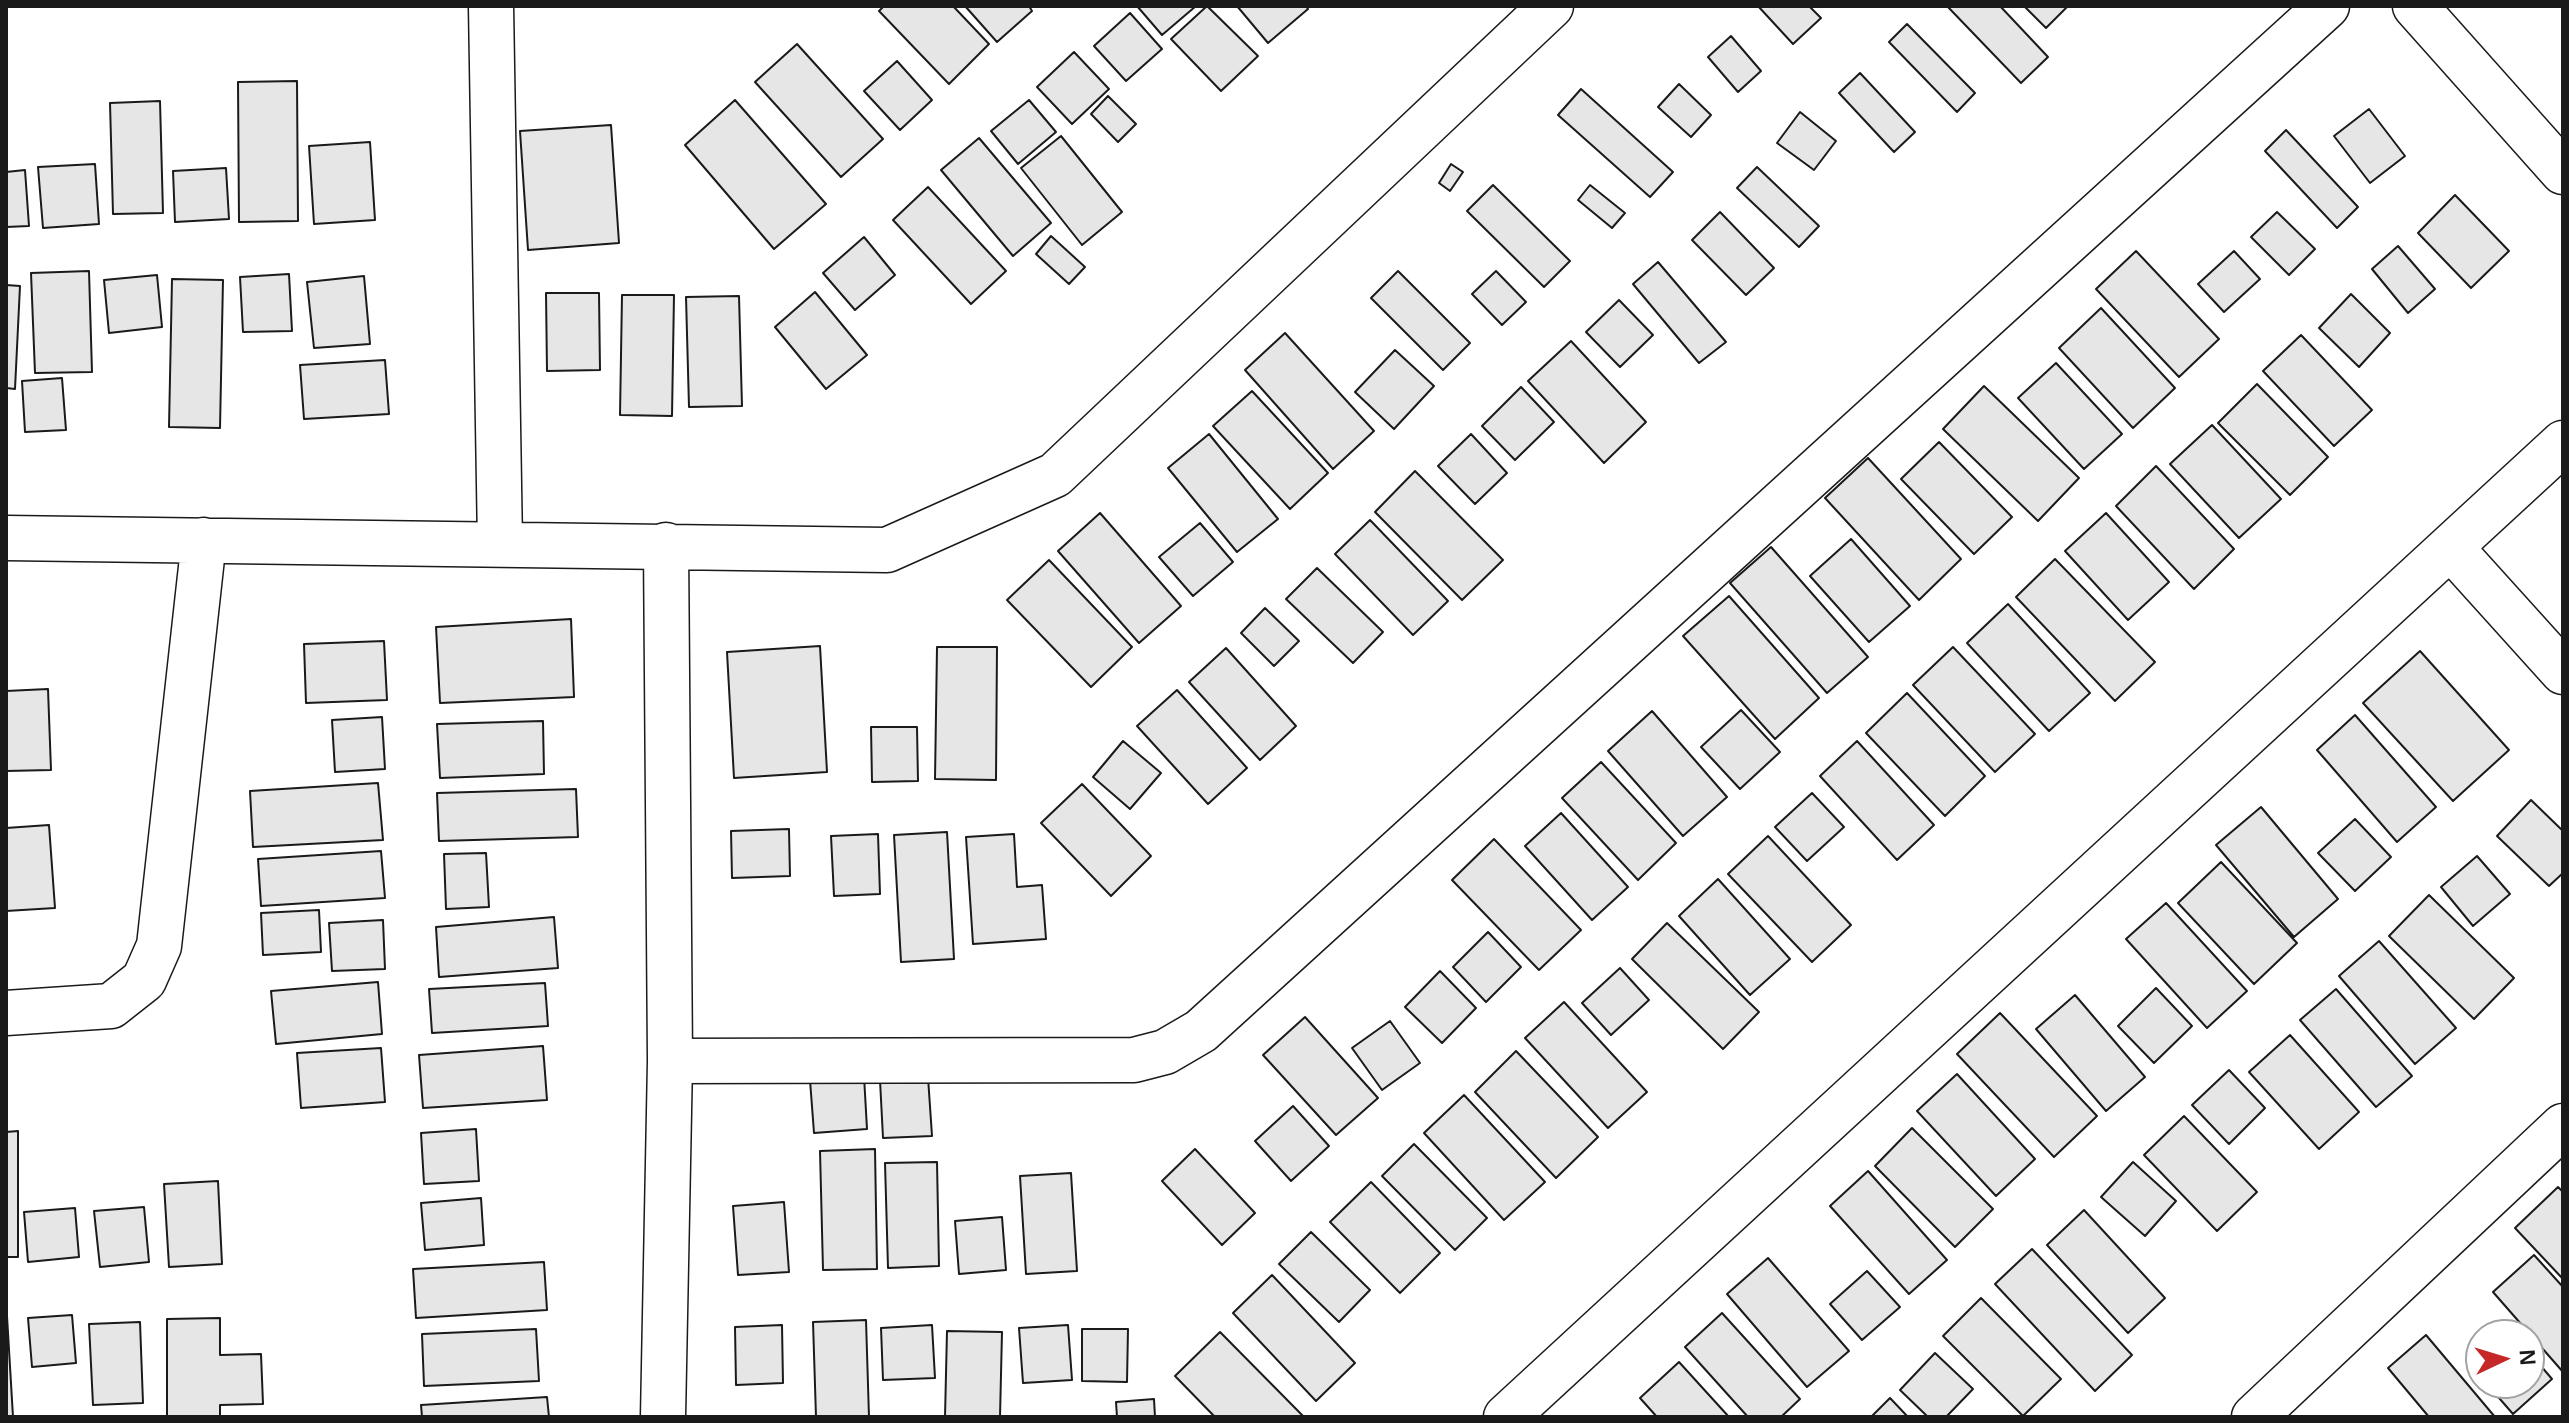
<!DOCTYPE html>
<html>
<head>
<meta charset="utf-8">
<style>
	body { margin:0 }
	#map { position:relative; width:2569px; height:1423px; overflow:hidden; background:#fff; font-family:Arial,sans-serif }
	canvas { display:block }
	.frame { position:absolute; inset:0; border:8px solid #1a1a1a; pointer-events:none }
	.north { position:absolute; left:2465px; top:1319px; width:80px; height:80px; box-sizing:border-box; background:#fff; border:2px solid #a3a3a3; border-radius:50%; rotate:86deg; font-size:22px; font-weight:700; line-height:32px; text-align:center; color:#1a1a1a }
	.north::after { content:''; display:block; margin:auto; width:28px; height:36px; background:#c62828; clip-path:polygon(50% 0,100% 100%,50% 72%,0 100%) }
</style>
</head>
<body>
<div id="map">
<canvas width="2569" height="1423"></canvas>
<div class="frame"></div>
<div class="north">N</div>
</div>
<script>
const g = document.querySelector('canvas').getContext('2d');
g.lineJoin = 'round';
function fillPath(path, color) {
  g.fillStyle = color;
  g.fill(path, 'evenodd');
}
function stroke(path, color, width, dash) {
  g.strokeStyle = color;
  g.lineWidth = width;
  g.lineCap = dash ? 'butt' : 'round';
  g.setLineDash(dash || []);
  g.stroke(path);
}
const building = new Path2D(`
	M884 6H953L989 44 949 84 879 11Z
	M965 6H1029L1032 11 997 42Z
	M1137 6H1196L1162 35Z
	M1207 6 1258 56 1221 91 1171 39Z
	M1237 6H1306L1308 9 1268 43Z
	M1758 6H1809L1821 18 1793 44Z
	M1947 6H2000L2048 57 2021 83Z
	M2024 6H2068L2046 28Z
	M1130 13 1162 49 1126 81 1094 46Z
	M1907 24 1975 93 1957 112 1889 42Z
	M1731 36 1761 71 1738 92 1708 57Z
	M797 44 883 139 841 177 755 82Z
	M1074 52 1109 89 1072 124 1037 87Z
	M897 61 932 100 900 130 864 91Z
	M1860 73 1915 132 1894 152 1839 93Z
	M297 81 298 221 239 222 238 82Z
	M1679 84 1711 115 1691 137 1658 107Z
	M1581 89 1673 172 1650 197 1558 115Z
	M1108 96 1136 124 1118 142 1091 114Z
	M735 100 826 204 774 249 685 145Z
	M1029 100 1056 132 1018 164 991 131Z
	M160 101 163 213 113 214 110 103Z
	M2369 109 2405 156 2370 183 2334 136Z
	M1800 112 1836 141 1814 170 1777 143Z
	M611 125 619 243 528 250 520 131Z
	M2286 130 2358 207 2337 228 2265 151Z
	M1061 136 1122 212 1082 245 1021 168Z
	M979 138 1051 223 1013 256 941 170Z
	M370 142 375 220 314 224 309 146Z
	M95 164 99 224 43 228 38 167Z
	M1451 164 1463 172 1450 191 1439 183Z
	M1757 167 1819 226 1799 247 1737 188Z
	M226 168 229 219 175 222 173 171Z
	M25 170 29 226 6 227V172Z
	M1493 185 1570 261 1544 287 1467 211Z
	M1590 185 1625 213 1612 228 1578 200Z
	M928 187 1006 271 971 304 893 220Z
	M2455 195 2509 251 2471 288 2418 233Z
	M1720 212 1774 268 1746 295 1692 240Z
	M2277 212 2315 249 2289 275 2251 237Z
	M1051 236 1085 267 1069 284 1036 254Z
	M864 237 895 275 855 310 823 273Z
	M2398 246 2435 289 2408 313 2372 269Z
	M2136 251 2219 339 2179 377 2096 289Z
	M2234 251 2260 279 2224 312 2198 284Z
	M1658 262 1726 342 1699 363 1633 284Z
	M89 271 92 372 35 373 31 273Z
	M1398 271 1470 343 1443 370 1371 298Z
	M1496 271 1526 302 1502 325 1472 294Z
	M289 274 292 331 243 332 240 277Z
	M157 275 162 327 109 333 104 280Z
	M364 276 370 344 314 348 307 282Z
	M172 279 223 280 220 428 169 427Z
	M6 285 20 286 15 389 6 388Z
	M815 292 867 355 826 389 775 327Z
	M546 293H599L600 370 547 371Z
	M2351 294 2390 333 2359 367 2319 328Z
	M622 295H674L672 416 620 415Z
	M739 296 742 406 689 407 686 297Z
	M1619 300 1653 335 1620 367 1586 332Z
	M2101 308 2175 388 2133 428 2059 348Z
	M1285 333 1374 431 1333 469 1245 370Z
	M2301 335 2372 410 2334 446 2263 371Z
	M1571 341 1646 422 1604 463 1528 381Z
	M1395 350 1434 386 1394 429 1355 392Z
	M385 360 389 414 304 419 300 365Z
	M2056 363 2122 434 2084 469 2018 398Z
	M62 378 66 430 25 432 22 381Z
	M2257 384 2328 457 2290 495 2218 423Z
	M1984 386 2079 478 2038 521 1943 429Z
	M1521 387 1554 422 1515 460 1482 426Z
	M1252 391 1328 473 1290 509 1213 426Z
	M2212 425 2281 499 2239 538 2170 464Z
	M1209 434 1278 519 1237 552 1168 468Z
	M1471 434 1507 473 1475 504 1438 466Z
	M1939 442 2012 517 1974 554 1901 479Z
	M1868 458 1961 559 1919 600 1825 498Z
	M2156 466 2234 549 2194 589 2116 506Z
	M1415 471 1503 560 1462 600 1375 512Z
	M1100 513 1181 606 1139 643 1058 551Z
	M2106 513 2169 582 2128 620 2065 551Z
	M1370 520 1448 601 1413 635 1335 554Z
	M1200 523 1233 562 1193 596 1159 557Z
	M1851 539 1910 606 1869 642 1810 576Z
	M1771 547 1868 657 1827 693 1730 583Z
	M2055 559 2155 662 2115 701 2016 597Z
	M1049 560 1132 647 1091 687 1007 600Z
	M1317 568 1383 632 1353 663 1286 599Z
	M1729 596 1819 698 1775 739 1683 636Z
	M2008 604 2090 693 2049 731 1967 643Z
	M1265 608 1299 641 1274 666 1241 633Z
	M571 619 574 697 440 703 436 627Z
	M384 641 387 700 306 703 304 644Z
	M820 646 827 772 734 778 727 652Z
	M937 647H997L996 780 935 779Z
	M1953 647 2035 734 1995 772 1913 685Z
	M1226 648 1296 726 1260 760 1189 682Z
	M2420 651 2509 750 2453 801 2363 703Z
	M48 689 51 770 6 771V691Z
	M1177 690 1247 768 1208 804 1137 726Z
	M1907 693 1985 776 1945 816 1866 733Z
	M1741 710 1780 752 1740 789 1701 747Z
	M1652 711 1727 797 1683 836 1608 751Z
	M2355 715 2436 807 2397 842 2317 750Z
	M382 717 385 769 335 772 332 720Z
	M543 721 544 774 440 778 437 724Z
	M871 727H917L918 781 872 782Z
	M1123 741 1161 773 1130 809 1093 777Z
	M1857 741 1934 825 1897 860 1820 776Z
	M1601 762 1676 843 1638 880 1562 798Z
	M378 783 383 840 253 847 250 791Z
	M1082 784 1151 856 1111 896 1041 823Z
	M576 789 578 837 439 841 437 793Z
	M1812 793 1844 827 1807 861 1775 827Z
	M2531 800 2563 831V873L2549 886 2497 836Z
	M2261 807 2338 899 2294 937 2216 845Z
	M1561 813 1628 887 1592 920 1525 846Z
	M2355 819 2391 857 2355 891 2318 853Z
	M49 825 55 908 6 911V828Z
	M789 829 790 876 732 878 731 831Z
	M947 832 954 959 901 962 894 835Z
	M878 834 880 894 834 896 831 836Z
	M1014 834 1017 887 1042 885 1046 939 973 944 966 837Z
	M1768 836 1851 925 1812 962 1728 874Z
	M1494 839 1581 930 1539 970 1452 880Z
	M381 851 385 898 261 906 258 859Z
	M486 853 489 907 446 909 444 854Z
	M2477 856 2510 894 2473 926 2441 887Z
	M2221 862 2297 943 2254 984 2178 903Z
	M1718 879 1790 959 1750 995 1679 916Z
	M2429 895 2514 978 2474 1019 2389 936Z
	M2166 903 2247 991 2207 1028 2126 939Z
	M319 910 321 952 263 955 261 913Z
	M554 917 558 968 439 977 436 927Z
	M383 920 385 969 332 971 329 923Z
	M1667 923 1759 1012 1723 1049 1632 959Z
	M1488 932 1521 967 1486 1002 1453 967Z
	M2379 941 2456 1028 2415 1064 2339 976Z
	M1620 968 1649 1000 1611 1035 1582 1003Z
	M1440 971 1476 1008 1442 1043 1405 1007Z
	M378 982 382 1034 276 1044 271 991Z
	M545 983 548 1026 432 1033 429 989Z
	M2156 988 2192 1026 2154 1063 2118 1026Z
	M2336 989 2412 1076 2376 1107 2300 1020Z
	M2075 995 2145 1077 2106 1111 2036 1029Z
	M1564 1002 1647 1092 1608 1128 1525 1038Z
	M2000 1013 2097 1116 2054 1157 1957 1054Z
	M1305 1017 1378 1098 1336 1135 1263 1055Z
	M1390 1021 1420 1063 1382 1090 1352 1048Z
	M2290 1035 2359 1112 2319 1149 2249 1072Z
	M543 1046 547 1100 423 1108 419 1055Z
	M381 1048 385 1102 301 1108 297 1053Z
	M1516 1051 1598 1137 1556 1178 1475 1092Z
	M2229 1070 2265 1108 2229 1144 2192 1105Z
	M1957 1074 2035 1159 1996 1196 1917 1111Z
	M864 1076 867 1129 814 1133 810 1080Z
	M928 1077 932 1136 883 1138 880 1080Z
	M1464 1095 1545 1182 1504 1220 1424 1133Z
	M1293 1106 1329 1146 1291 1181 1255 1141Z
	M2184 1116 2257 1192 2217 1231 2144 1155Z
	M1912 1128 1993 1209 1955 1247 1875 1166Z
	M476 1129 479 1181 424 1184 421 1133Z
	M18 1131V1257H6V1132Z
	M1414 1144 1487 1218 1455 1250 1382 1176Z
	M875 1149 877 1269 823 1270 820 1151Z
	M1195 1149 1255 1213 1222 1245 1162 1181Z
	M937 1162 939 1266 888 1268 885 1163Z
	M2133 1162 2176 1201 2145 1236 2101 1197Z
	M1868 1171 1947 1260 1909 1294 1830 1206Z
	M1071 1173 1077 1271 1026 1274 1020 1176Z
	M218 1181 222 1264 169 1267 164 1184Z
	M1371 1182 1440 1253 1400 1293 1330 1222Z
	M2558 1187 2563 1192V1279L2515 1228Z
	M481 1198 484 1245 425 1250 421 1203Z
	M784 1202 789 1272 738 1275 733 1206Z
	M144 1207 149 1262 100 1267 94 1211Z
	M75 1208 79 1257 28 1262 24 1212Z
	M2084 1210 2165 1298 2128 1333 2047 1245Z
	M1002 1217 1006 1270 959 1274 955 1221Z
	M1311 1232 1370 1290 1339 1322 1279 1264Z
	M2032 1249 2132 1355 2095 1391 1995 1284Z
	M2534 1255 2563 1287V1372L2493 1292Z
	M1768 1258 1849 1351 1807 1387 1727 1294Z
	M544 1262 547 1310 416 1318 413 1269Z
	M1867 1271 1900 1307 1862 1340 1830 1304Z
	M1272 1275 1355 1363 1316 1401 1233 1313Z
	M1981 1298 2061 1379 2023 1416 1943 1336Z
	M1722 1313 1800 1399 1781 1417H1748L1685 1347Z
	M72 1315 76 1363 32 1367 28 1318Z
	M7 1316 13 1417H6Z
	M220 1318V1355L261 1354 263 1404 220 1405V1417H167V1319Z
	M866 1320 869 1417H816L813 1322Z
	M140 1322 143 1403 93 1405 89 1324Z
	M782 1325 783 1383 736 1385 735 1327Z
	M932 1325 935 1378 883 1380 881 1328Z
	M1068 1325 1072 1380 1023 1383 1019 1328Z
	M536 1329 539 1381 424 1386 422 1334Z
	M1082 1329H1128L1127 1382 1082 1381Z
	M947 1331 1002 1332 1000 1417H945Z
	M1220 1332 1304 1417H1215L1175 1376Z
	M2426 1335 2495 1417H2429L2388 1368Z
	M2529 1352 2552 1379 2513 1414 2486 1383H2529Z
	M1935 1353 1973 1389 1946 1417H1928L1900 1390Z
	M1679 1362 1729 1417H1657L1640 1398Z
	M547 1397 549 1417H422L421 1405Z
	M1890 1398 1908 1417H1871Z
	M1154 1399 1155 1417H1117L1116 1402Z`);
fillPath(building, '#e6e6e6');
stroke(building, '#1a1a1a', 2);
const minor = new Path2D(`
	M491 6 500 544
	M2415 6 2563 172
	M6 538 887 550 1055 475 1551 6
	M2452 549 2563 672
	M6 1013 111 1006 144 980 159 946 204 540
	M670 1061 1134 1060 1165 1052 1201 1031 2327 6
	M663 1417 670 1061 666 545
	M1506 1417 2563 443
	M2254 1417 2563 1126`);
stroke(minor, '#1a1a1a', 47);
stroke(minor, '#fff', 44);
</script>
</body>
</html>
